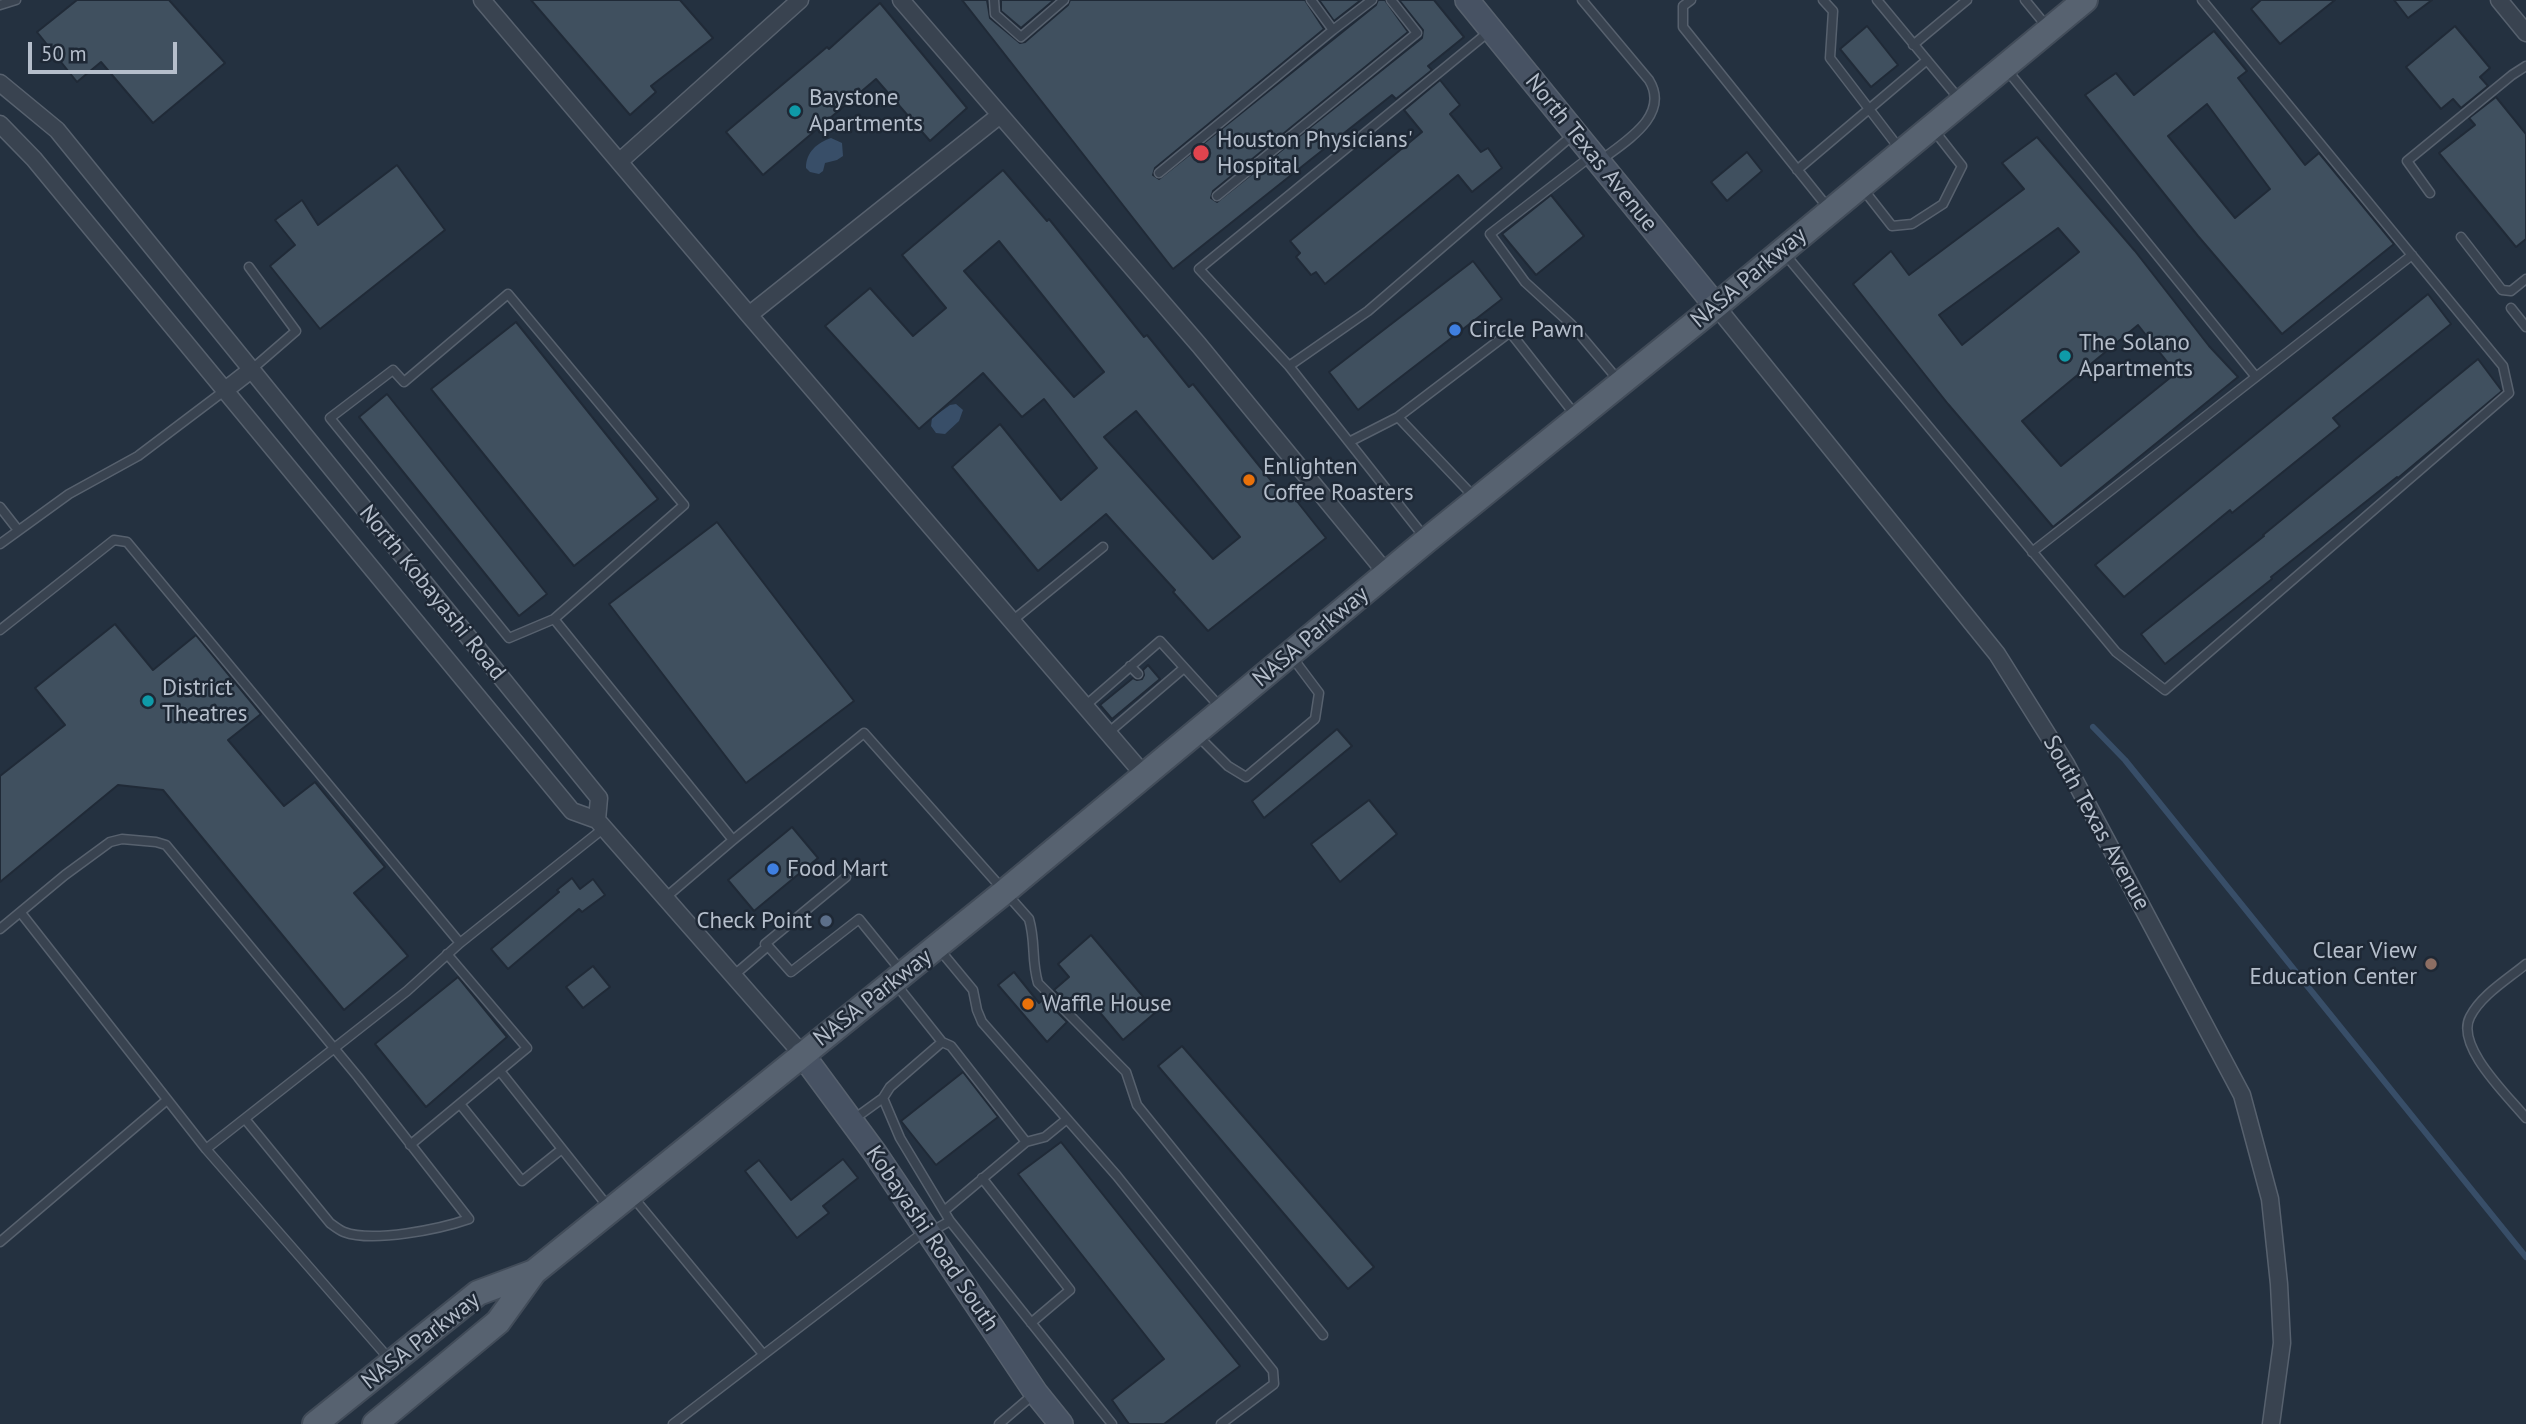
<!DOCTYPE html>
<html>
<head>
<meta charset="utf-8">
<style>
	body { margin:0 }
	#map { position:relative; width:2526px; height:1424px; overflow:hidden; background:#243140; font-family:"PT Sans",sans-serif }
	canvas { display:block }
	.scale { position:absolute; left:28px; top:42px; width:149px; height:32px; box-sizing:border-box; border:4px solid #b5becb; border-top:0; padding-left:9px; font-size:21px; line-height:24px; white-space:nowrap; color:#b5becb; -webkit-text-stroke:5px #1e2835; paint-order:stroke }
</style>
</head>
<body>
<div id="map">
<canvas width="2526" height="1424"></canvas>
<div class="scale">50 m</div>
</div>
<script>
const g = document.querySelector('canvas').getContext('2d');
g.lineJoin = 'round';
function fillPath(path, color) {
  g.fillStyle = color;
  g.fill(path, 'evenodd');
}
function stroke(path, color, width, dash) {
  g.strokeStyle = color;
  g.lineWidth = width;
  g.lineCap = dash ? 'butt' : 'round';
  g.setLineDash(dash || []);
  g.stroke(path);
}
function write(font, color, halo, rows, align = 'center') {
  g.font = font + ' "PT Sans",sans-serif';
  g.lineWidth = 5;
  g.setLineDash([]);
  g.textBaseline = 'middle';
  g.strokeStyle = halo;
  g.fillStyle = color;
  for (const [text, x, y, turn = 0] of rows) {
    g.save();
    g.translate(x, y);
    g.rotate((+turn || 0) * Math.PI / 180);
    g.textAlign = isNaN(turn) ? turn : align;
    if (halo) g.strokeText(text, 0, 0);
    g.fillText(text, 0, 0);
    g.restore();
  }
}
fillPath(new Path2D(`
	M831 138 842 143 843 156 837 160 825 163 823 171 819 174 810 172 806 168C806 152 817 143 831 138Z
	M956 404 963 410 959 421 945 434 936 433 931 426 932 418 950 405Z`), '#384e68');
stroke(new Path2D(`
	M2093 727 2125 760 2526 1257`), '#384e68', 6);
const building = new Path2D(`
	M77 0H169L225 63 153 123 101 62 77 82 37 32Z
	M531 0H680L713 38 651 86 656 92 630 115Z
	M962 0H987L990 18 1020 43 1025 42 1068 5 1070 0H1305L1324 29 1155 168 1153 175 1159 179 1376 5 1378 0H1385L1408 32 1213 191 1211 198 1217 202 1422 38 1423 30 1399 0H1434L1464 37 1428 66 1432 70 1396 99 1392 95 1173 269Z
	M1001 0H1054L1021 28 1001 11Z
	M1319 0H1361L1334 21Z
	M2261 0H2335L2280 44 2251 9Z
	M2394 0H2432L2408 18Z
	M880 3 967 108 930 141 876 79 763 175 726 132 827 47 829 49Z
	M1867 26 1898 65 1871 87 1840 49Z
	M2455 26 2490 68 2480 77 2488 86 2461 108 2453 99 2441 109 2406 67Z
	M2214 31 2247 71 2238 78 2305 165 2319 153 2394 244 2282 334 2198 236 2085 95 2116 73 2134 95ZM2207 104 2270 189 2235 218 2168 136Z
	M1440 80 1460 105 1450 114 1481 152 1488 148 1502 168 1472 192 1458 175 1325 284 1316 272 1311 275 1296 257 1300 253 1290 241 1422 132 1404 110Z
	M2496 97 2526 134V239L2516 247 2439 153 2475 125 2469 118Z
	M2037 137 2135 251 2209 346 2238 377 2053 527 1948 404 1853 284 1891 251 1909 275 2024 189 2002 163ZM2058 228 2079 252 1962 345 1939 315ZM2138 325 2176 373 2061 466 2022 421Z
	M1747 152 1762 171 1727 201 1711 182Z
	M397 165 445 230 320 329 270 266 295 245 275 220 302 200 318 225Z
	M1003 170 1047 221 1049 219 1144 337 1147 335 1189 387 1193 384 1286 499 1292 495 1326 538 1208 631 1173 592 1175 590 1106 514 1038 571 952 467 1000 424 1061 500 1097 468 1044 399 1022 417 983 373 919 429 825 326 870 288 913 336 946 308 902 255ZM999 241 1104 372 1074 397 964 271ZM1136 411 1240 537 1213 559 1104 437Z
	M1551 195 1584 236 1536 275 1502 234Z
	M1473 261 1502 299 1358 410 1329 372Z
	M2428 294 2451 324 2333 418 2340 426 2232 513 2230 510 2124 597 2095 565Z
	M516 322 658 499 574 566 431 389Z
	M2478 359 2502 391 2398 478 2397 477 2271 577 2272 579 2165 664 2141 634 2264 536 2263 535Z
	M387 394 547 594 519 616 359 417Z
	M717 522 854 701 746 783 609 604Z
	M115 624 153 670 196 635 261 714 228 740 284 806 315 782 385 867 354 893 408 956 344 1010 163 790 118 785 0 882V776L65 725 35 688Z
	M1148 665 1160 679 1112 719 1100 705 1133 678 1137 680 1142 679 1144 675 1143 670Z
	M1337 729 1352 746 1264 818 1252 801Z
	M1369 800 1397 834 1340 882 1311 844Z
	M792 827 818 858 754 911 728 880Z
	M572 878 580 889 593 879 605 895 582 912 579 909 508 969 491 949 559 892 557 890Z
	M1091 935 1156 1012 1123 1040 1091 1002 1077 1013 1054 990 1069 977 1058 964Z
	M593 966 610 987 583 1008 566 987Z
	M1014 972 1039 1003 1044 999 1067 1022 1047 1042 998 985Z
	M458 977 507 1037 426 1107 375 1044Z
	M1182 1046 1374 1267 1348 1289 1158 1066Z
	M963 1072 998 1117 936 1165 901 1121Z
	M1061 1142 1240 1366 1164 1424H1129L1112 1400 1164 1359 1018 1174Z
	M843 1159 858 1178 823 1206 829 1213 797 1238 745 1171 759 1160 791 1200Z`);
fillPath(building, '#40505f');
stroke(building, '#202a37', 2);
const lane = new Path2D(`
	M994 0 995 14 1021 37 1064 0
	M1311 0 1333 30 1372 0
	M1582 0 1649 80C1671 116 1624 142 1600 161
	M1691 0 1683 6V27L1829 209
	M1823 0 1833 11 1830 58 1899 148
	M1877 0 1960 100
	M2025 0 2048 28
	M0 5 16 0
	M1913 45 1967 0
	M2007 70 2256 377
	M1590 157 1490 234 1525 282 1571 324 1619 381
	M1797 170 1927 60
	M1159 173 1333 30
	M1863 189 1892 226 1912 224 1943 204 1962 166 1933 129
	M2430 193 2407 161 2512 75 2526 66
	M1217 196 1417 33 1391 0
	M2461 237 2502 290 2511 291 2526 279
	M1784 253 2116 652 2165 690 2509 393 2503 366 2202 0
	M249 267 296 331 251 370
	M508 294 684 505 554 619 509 638 330 418 393 370 404 382Z
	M2511 308 2526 327
	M1289 366 1368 311 1574 134
	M1398 417 1475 498
	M1349 442 1398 417 1510 332 1576 416
	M0 507 18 530
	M1425 538 1289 366 1199 269 1491 30
	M0 544 69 494 138 456 224 391
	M2032 552 2412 255
	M554 619 733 840
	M1012 621 1103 547
	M0 630 114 540 127 542 460 943
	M1130 666 1138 674
	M1085 706 1160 641 1221 708
	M1108 733 1184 668
	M1198 736 1228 766 1246 777 1315 719 1319 693 1292 657
	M665 898 733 840 864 733 1029 919C1036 943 1031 959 1038 983L1126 1072 1137 1105 1323 1335
	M21 913 206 1149 391 1361
	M0 929 65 875 110 842 122 839 156 842 166 845 358 1077 469 1219C440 1229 373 1243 344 1232 339 1230 334 1226 330 1223L245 1119
	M768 946 765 944 846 877
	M939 949 973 990 977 1010 982 1022 1117 1176 1273 1371 1274 1384 1221 1424
	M2526 964C2508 979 2481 995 2470 1017 2455 1046 2508 1096 2526 1118
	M733 976 768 946 791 972 859 919 902 972
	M895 983 942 1042 890 1087 883 1098 900 1138 950 1221
	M942 1042 951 1046 1026 1142 1045 1137 1067 1119
	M500 1071 609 1208
	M460 1104 522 1181 562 1149
	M854 1119 883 1098
	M410 1145 527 1048 447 954
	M206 1149 407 991 460 943 604 828
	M982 1178 1070 1290 1031 1323
	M633 1197 763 1354
	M944 1211 1026 1142
	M932 1231 950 1221 1112 1424
	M0 1242 167 1100
	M673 1424 925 1231
	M999 1424 1034 1394`);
const street = new Path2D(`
	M482 0 749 315 1145 776
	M901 0 1199 345 1387 574
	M2499 0 2526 33
	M0 83 57 130 599 798 597 820
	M0 124 34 159 572 811 597 820 802 1054
	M619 162 800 0
	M1716 306 1997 654 2066 764 2242 1095 2270 1199 2279 1284 2282 1343 2271 1424
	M749 315 1000 115
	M224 391 251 370`);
const secondary = new Path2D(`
	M1467 0 1716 306
	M802 1054 875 1153 1036 1393 1061 1424`);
const primary = new Path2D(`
	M315 1424 478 1293 534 1272
	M375 1424 498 1322 534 1272 1003 893 1427 540 1716 306 2085 0`);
stroke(lane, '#57616e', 11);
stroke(street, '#57616e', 19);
stroke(secondary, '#57616e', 26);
stroke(primary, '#424c59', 28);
stroke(lane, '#394350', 8);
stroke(street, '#394350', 16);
stroke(secondary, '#475263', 23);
stroke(primary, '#576270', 24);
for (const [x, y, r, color] of [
	[795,111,7,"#0f9aa8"],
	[1201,153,9,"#e0444e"],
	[1455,330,7,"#3f7fe0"],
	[2065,356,7,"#0f9aa8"],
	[1249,480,7,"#e8710a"],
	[148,701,7,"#0f9aa8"],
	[773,869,7,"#3f7fe0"],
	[826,921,7,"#5c6f8a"],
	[2431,964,7,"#8d6e63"],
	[1028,1004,7,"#e8710a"]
]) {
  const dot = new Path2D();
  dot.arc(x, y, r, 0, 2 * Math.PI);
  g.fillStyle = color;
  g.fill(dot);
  stroke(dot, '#1e2835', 2.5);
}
write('23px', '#b5becb', '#1e2835', [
	["Baystone",809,98],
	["Apartments",809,124],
	["Houston Physicians'",1217,140],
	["Hospital",1217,166],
	["Circle Pawn",1469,330],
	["The Solano",2079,343],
	["Apartments",2079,369],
	["Enlighten",1263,467],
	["Coffee Roasters",1263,493],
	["District",162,688],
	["Theatres",162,714],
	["Food Mart",787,869],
	["Check Point",812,921,"right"],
	["Clear View",2417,951,"right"],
	["Education Center",2417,977,"right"],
	["Waffle House",1042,1004]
], 'left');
write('23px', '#b5becb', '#1e2835', [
	["North Texas Avenue",1591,153,51],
	["NASA Parkway",1749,278,-40],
	["North Kobayashi Road",432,593,51],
	["NASA Parkway",1311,637,-40],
	["South Texas Avenue",2096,823,61],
	["NASA Parkway",873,998,-38],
	["Kobayashi Road South",932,1239,56],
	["NASA Parkway",421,1341,-38]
]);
</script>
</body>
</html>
